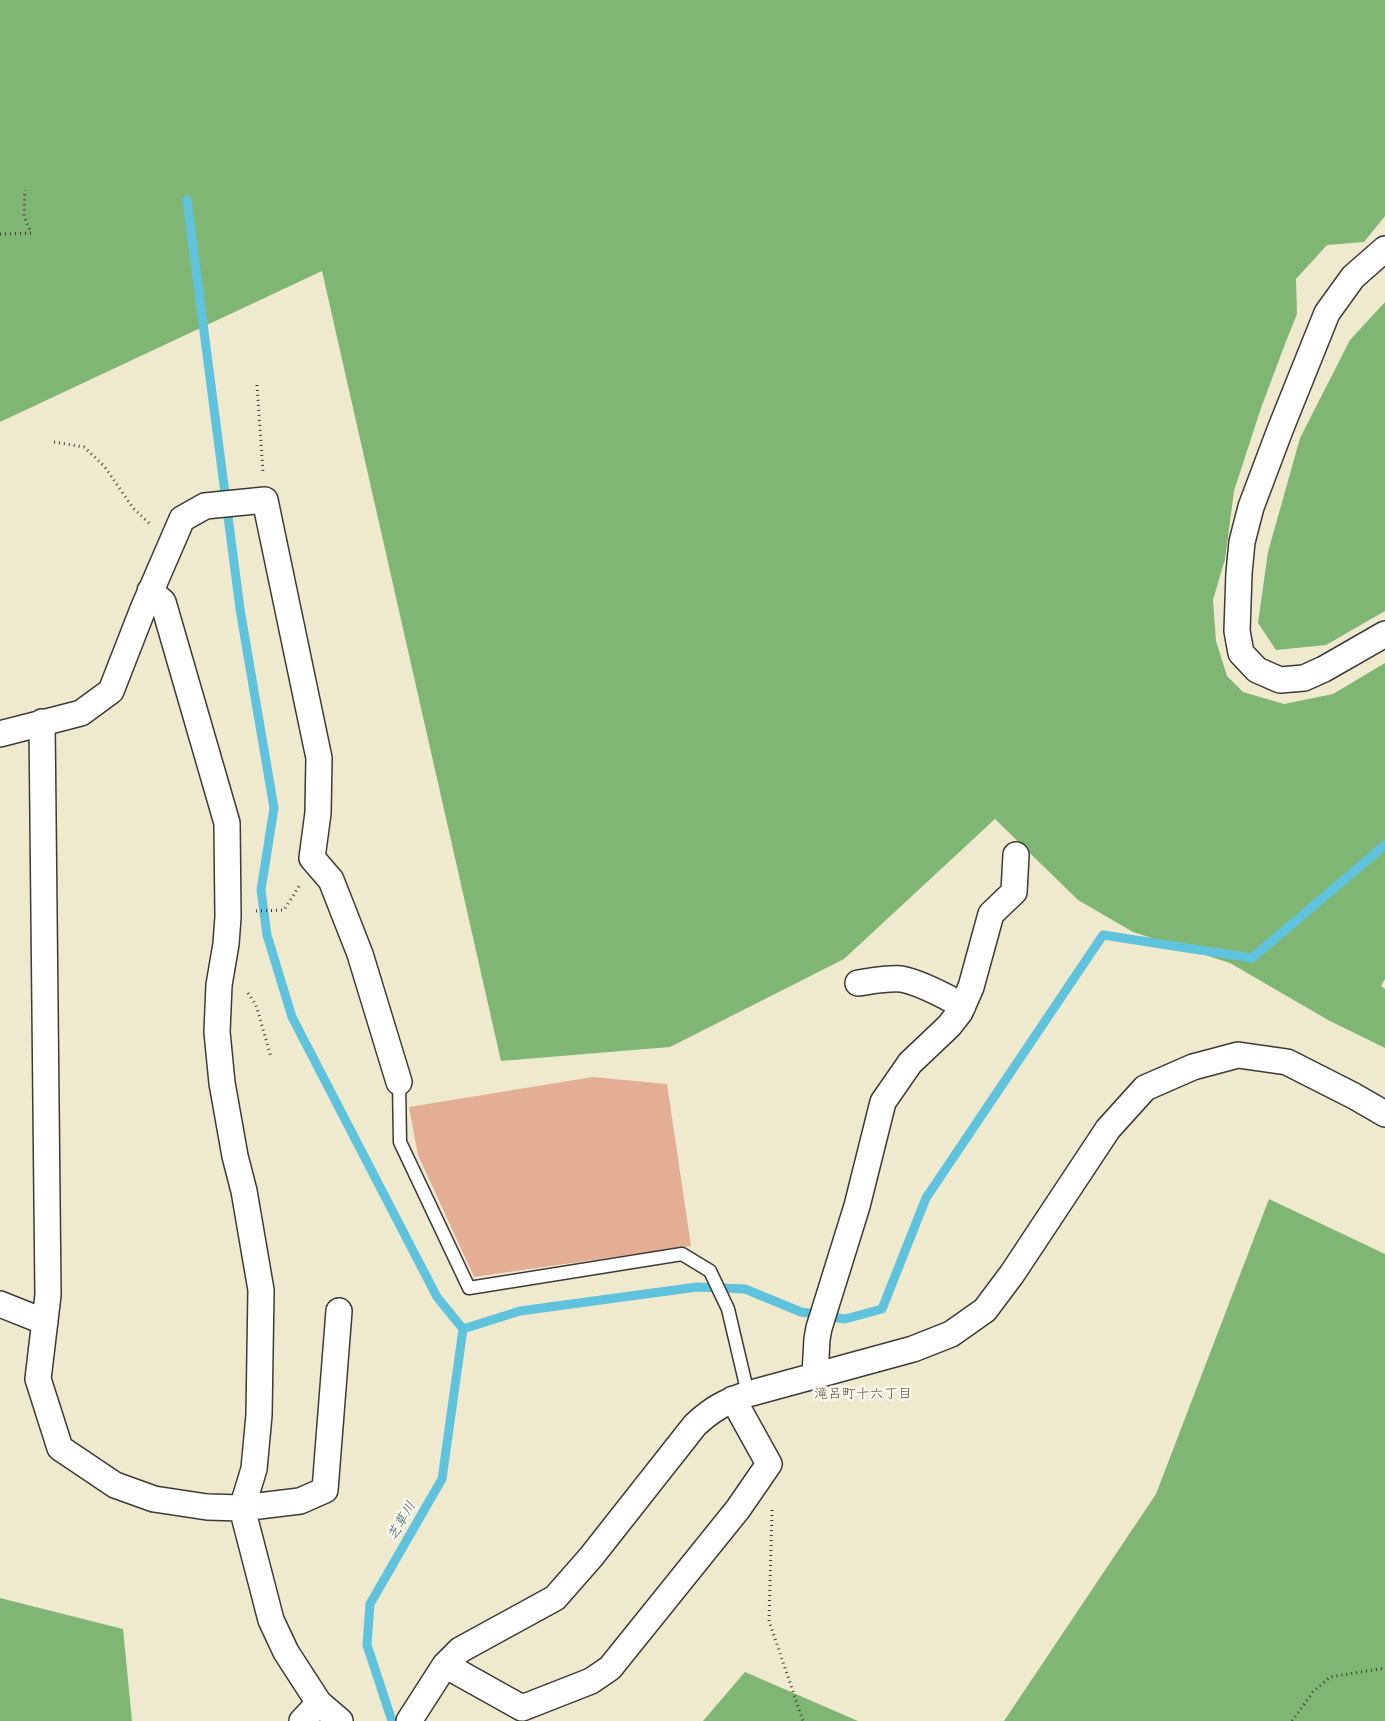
<!DOCTYPE html>
<html>
<head>
<meta charset="utf-8">
<style>
	body { margin:0 }
	canvas { display:block; background:#efe9ce }
</style>
</head>
<body>
<canvas width="1385" height="1721"></canvas>
<script>
const g = document.querySelector('canvas').getContext('2d');
g.lineJoin = 'round';
function fillPath(path, color) {
  g.fillStyle = color;
  g.fill(path, 'evenodd');
}
function stroke(path, color, width, dash) {
  g.strokeStyle = color;
  g.lineWidth = width;
  g.lineCap = dash ? 'butt' : 'round';
  g.setLineDash(dash || []);
  g.stroke(path);
}
function write(font, color, halo, rows, align = 'center') {
  g.font = font + ' "Playpen Sans","Klee One",sans-serif';
  g.lineWidth = 5;
  g.setLineDash([]);
  g.textBaseline = 'middle';
  g.strokeStyle = halo;
  g.fillStyle = color;
  for (const [text, x, y, turn = 0] of rows) {
    g.save();
    g.translate(x, y);
    g.rotate((+turn || 0) * Math.PI / 180);
    g.textAlign = isNaN(turn) ? turn : align;
    if (halo) g.strokeText(text, 0, 0);
    g.fillText(text, 0, 0);
    g.restore();
  }
}
fillPath(new Path2D(`
	M0 0H1385V216L1364 242 1327 245 1296 279 1297 314 1285 344 1261 408 1234 491 1225 559 1213 600 1216 641 1227 676 1243 692 1284 704 1333 694 1385 663V979L1381 986 1385 989V1048L1328 1020 1230 963 1133 932 1078 900 995 819 844 959 670 1047 501 1061 322 271 0 422Z
	M1385 302V611L1326 645 1276 650 1258 623 1268 552 1300 438 1350 340Z
	M1269 1199 1385 1254V1721H1004L1156 1494Z
	M0 1598 123 1629 132 1721H0Z
	M745 1672 858 1721H703Z`), '#80b673');
stroke(new Path2D(`
	M187 200 240 609 274 808 261 890 267 935 292 1017 437 1297 463 1329
	M463 1329 520 1311 697 1287 745 1289 801 1312 845 1319 882 1309 926 1198 1103 935 1252 958 1385 845
	M392 1721 367 1645 370 1604 442 1479 463 1329`), '#60c3de', 9);
fillPath(new Path2D(`
	M593 1077 667 1084 691 1246 474 1277 418 1155 409 1107Z`), '#e4ae95');
const lane = new Path2D(`
	M399 1082 400 1142 469 1288 682 1254 710 1271 728 1309 748 1394`);
const street = new Path2D(`
	M1385 249 1353 277 1327 313 1280 430 1251 507 1242 542 1239 573 1237 631 1241 653 1257 670 1280 680 1304 678 1324 669 1385 634
	M150 591 163 602 227 823 228 917 226 944 219 985 217 1032 222 1083 235 1156 244 1191 261 1290 259 1415 254 1469 242 1508 300 1501 325 1490 339 1311
	M42 722 48 1295 38 1379 60 1448 115 1485 154 1499 207 1507 242 1508 271 1620 286 1652 319 1703 340 1721
	M0 734 81 713 111 691 143 609 182 519 205 506 265 500 319 758 318 813 312 858 331 880 360 954 399 1082
	M858 983C872 981 887 978 901 979 919 982 947 997 963 1006
	M0 1304 45 1322
	M815 1375 817 1339 819 1328 857 1206 883 1102 910 1063 949 1026 960 1012 971 987 991 914 1014 892 1016 855
	M445 1665 522 1708 591 1681 610 1668 738 1509 769 1464 733 1399
	M302 1721 319 1703
	M409 1721 445 1665 460 1650 555 1598 591 1557 695 1425C712 1409 725 1402 748 1394L913 1349 951 1334 985 1310 1012 1274 1108 1129 1145 1088 1193 1067 1238 1055 1287 1062 1354 1096 1385 1114`);
stroke(lane, '#3c3b37', 15);
stroke(street, '#3c3b37', 28);
stroke(new Path2D(`
	M0 234 31 233 24 216 25 190
	M257 385 263 472
	M54 442 84 447 105 467 133 508 150 524
	M256 911 284 910 299 886
	M248 993 256 1005 271 1057
	M772 1510 769 1621 803 1721
	M1292 1721 1313 1692 1330 1677 1385 1668`), '#3c3b37', 3, [1, 4]);
stroke(lane, '#fff', 12);
stroke(street, '#fff', 25);
write('14px', '#624f46', '#fbf7ec', [
	["滝呂町十六丁目",863,1394]
]);
write('italic 14px', '#375f6a', '#fbf7ec', [
	["芝草川",402,1521,-60]
]);
</script>
</body>
</html>
